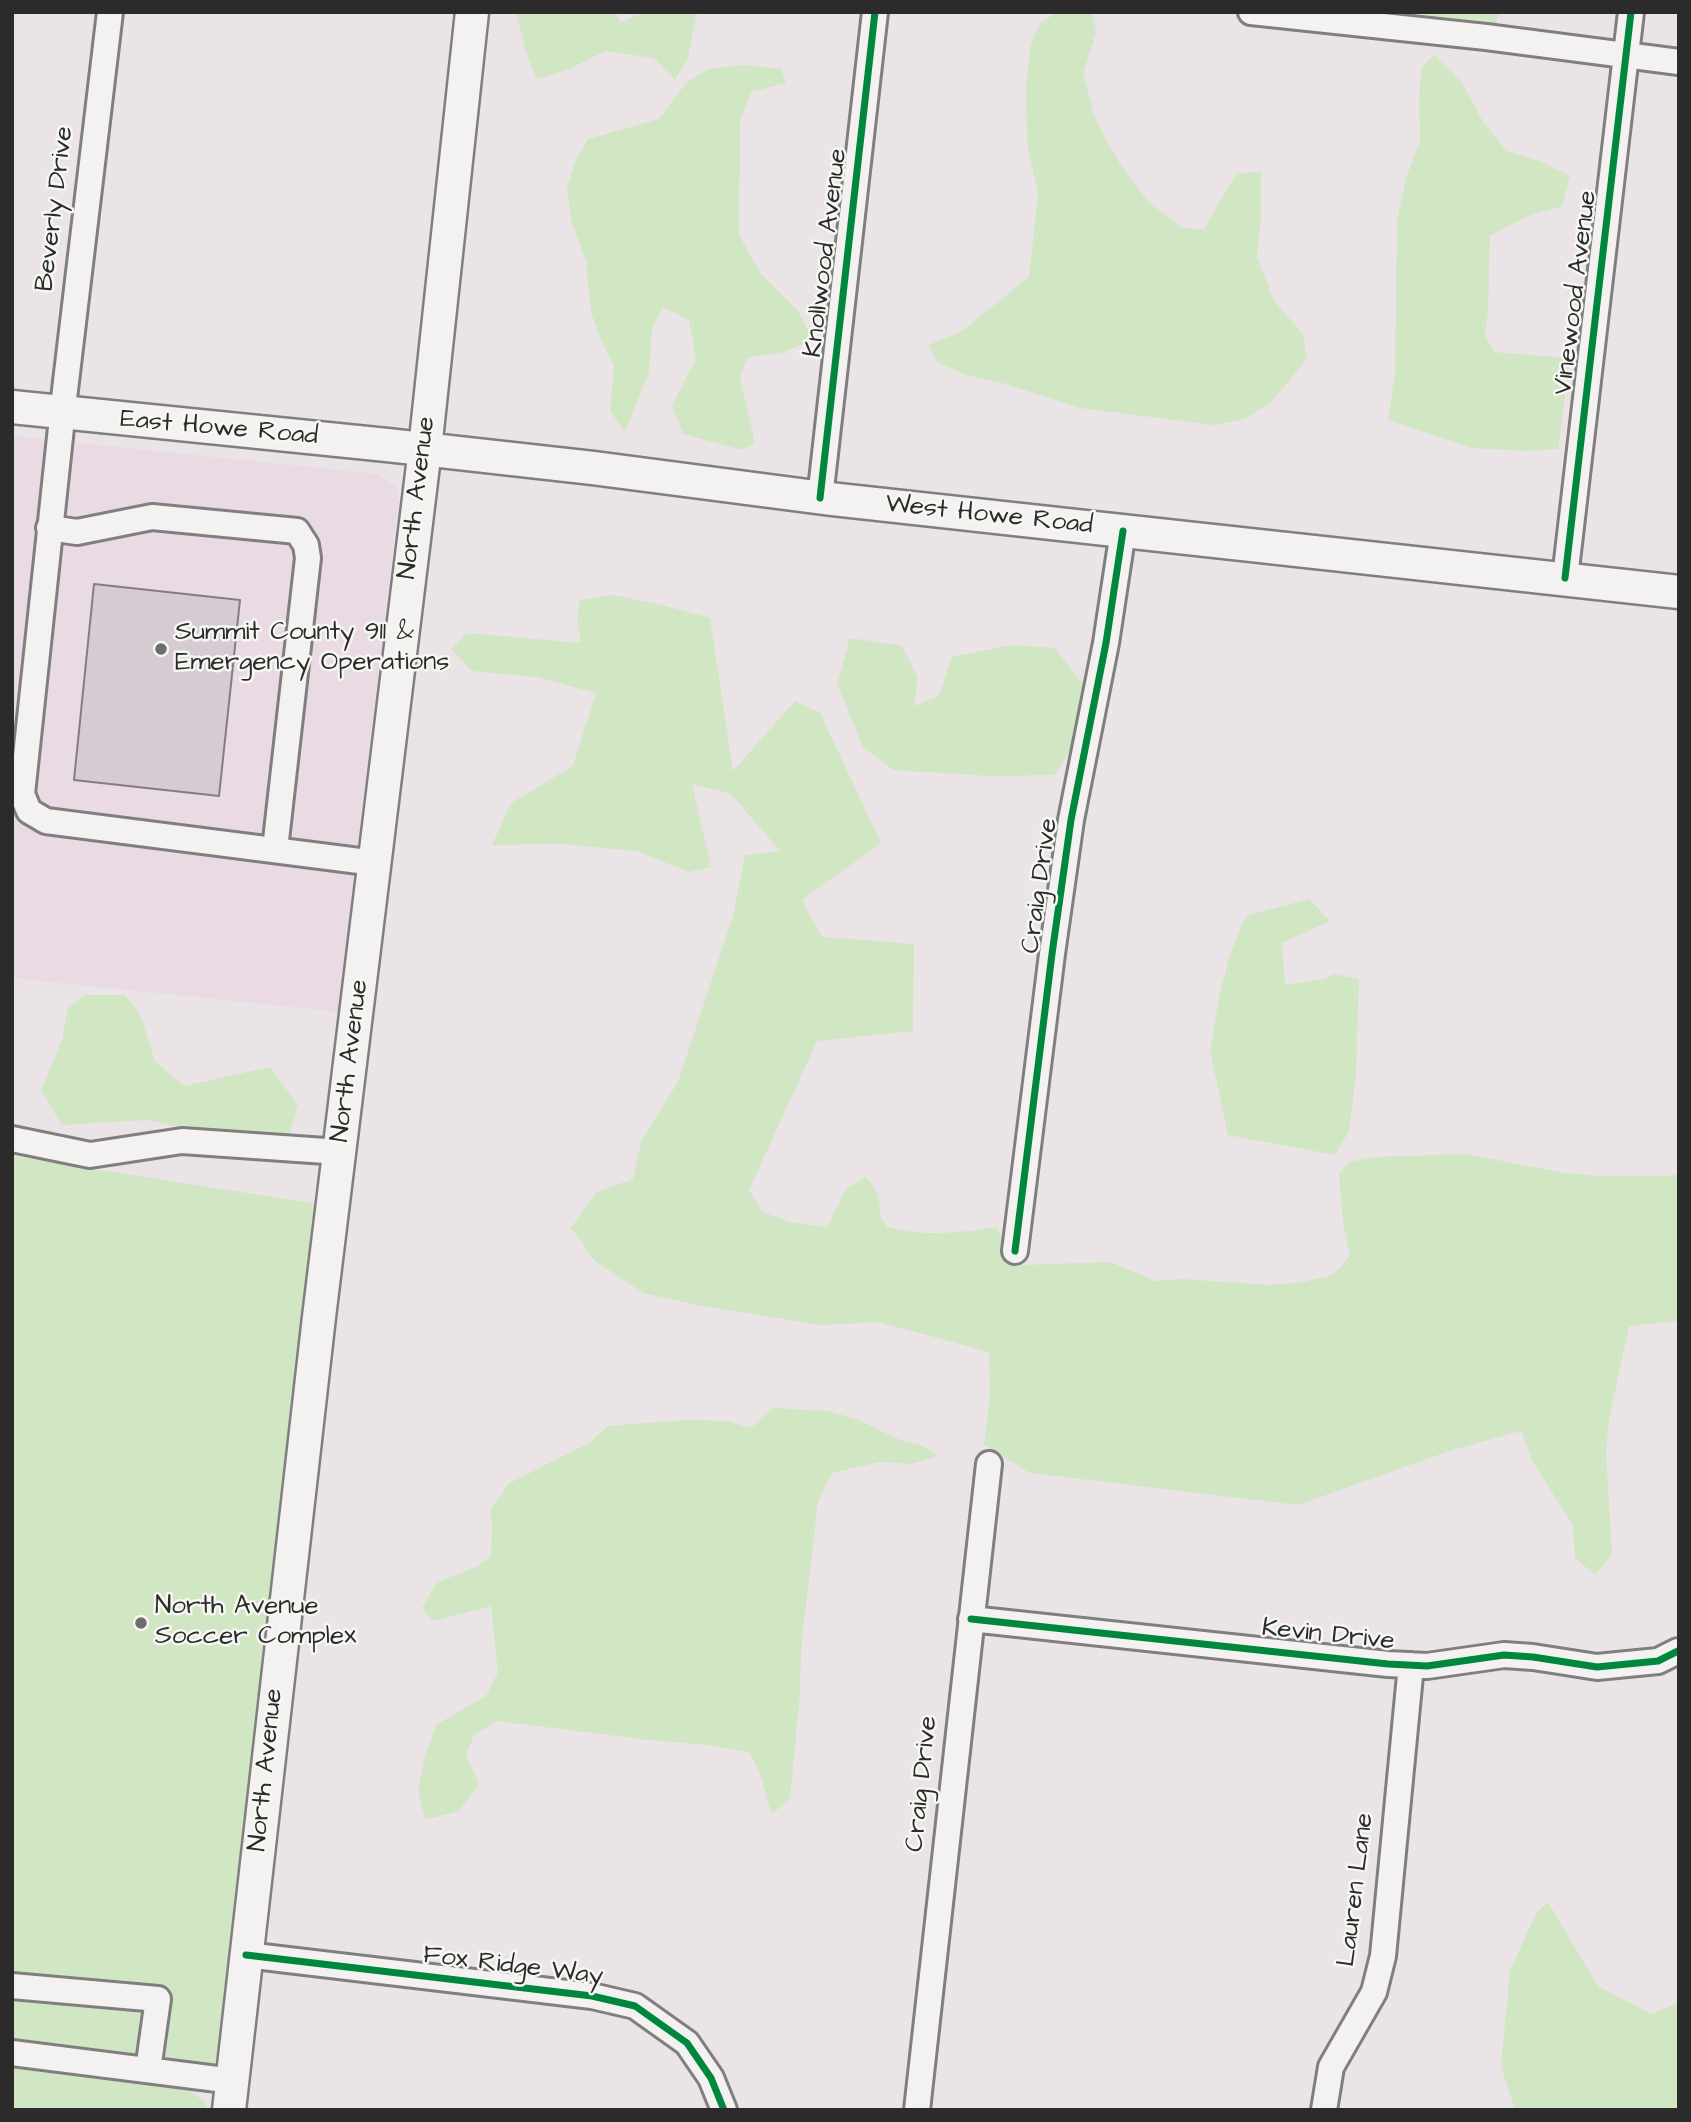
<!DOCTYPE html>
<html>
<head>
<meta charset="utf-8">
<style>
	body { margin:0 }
	#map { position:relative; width:1691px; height:2122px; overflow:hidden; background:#eae4e7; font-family:"Architects Daughter",sans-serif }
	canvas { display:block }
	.frame { position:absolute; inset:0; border:14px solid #2b2b2b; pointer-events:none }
</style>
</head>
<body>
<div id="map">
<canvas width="1691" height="2122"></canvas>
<div class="frame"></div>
</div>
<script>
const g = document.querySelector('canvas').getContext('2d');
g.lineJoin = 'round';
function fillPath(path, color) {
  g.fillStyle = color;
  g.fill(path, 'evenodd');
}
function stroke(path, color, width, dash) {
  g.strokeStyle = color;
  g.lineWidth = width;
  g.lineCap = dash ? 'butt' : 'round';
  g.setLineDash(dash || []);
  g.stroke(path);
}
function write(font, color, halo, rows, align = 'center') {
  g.font = font + ' "Architects Daughter",sans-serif';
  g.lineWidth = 5;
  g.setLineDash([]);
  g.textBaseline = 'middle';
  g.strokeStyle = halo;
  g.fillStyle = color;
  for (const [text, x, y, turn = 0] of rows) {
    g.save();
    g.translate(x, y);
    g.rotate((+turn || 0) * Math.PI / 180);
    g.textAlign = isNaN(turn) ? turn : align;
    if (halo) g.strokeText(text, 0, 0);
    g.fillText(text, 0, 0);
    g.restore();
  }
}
fillPath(new Path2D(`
	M12 436 377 474 396 486 399 498 349 918 341 1012 12 978Z`), '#e9dae3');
fillPath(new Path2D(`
	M516 12H615L621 22 646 12H697L688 58 675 80 654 58 605 51 569 69 537 79 526 52Z
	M1058 12H1092L1096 33 1083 74 1096 121 1120 164 1148 201 1182 228 1204 229 1237 173 1261 172V216L1257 257 1274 301 1303 334 1307 359 1272 401 1245 419 1215 425 1080 408 1002 383 963 374 937 362 929 345 962 331 1029 277 1038 193 1027 144 1026 86 1031 45 1040 23Z
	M1407 12H1499L1496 23 1448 29Z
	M1434 55 1461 81 1482 120 1506 151 1542 162 1570 176 1562 206 1525 217 1490 236 1488 311 1485 335 1494 352 1570 358 1558 449 1526 451 1472 448 1388 420 1395 374 1397 220 1407 175 1420 141 1419 98 1422 67Z
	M744 65 781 69 786 83 751 92 740 122 739 235 761 274 799 312 813 340 784 352 747 358 740 378 755 443 742 450 683 434 672 405 696 359 689 320 663 307 652 329 649 372 625 432 610 411 614 366 602 342 591 313 586 261 572 224 567 188 575 162 588 139 659 119 686 83 708 69Z
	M612 595 658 604 710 618 733 771 795 701 820 713 881 843 802 900 822 937 914 944 913 1031 817 1041 749 1190 762 1212 793 1223 827 1227 846 1189 866 1177 878 1194 881 1217 887 1227C921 1237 961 1233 996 1227L1021 1265 1110 1262 1155 1281 1182 1279 1271 1285 1303 1282 1333 1275 1350 1256 1343 1222 1339 1173 1350 1162 1375 1157 1466 1154 1565 1173 1599 1176H1669L1679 1173V1321L1629 1326 1609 1420 1606 1452 1612 1554 1595 1575 1575 1558 1573 1526 1532 1460 1521 1431 1452 1450 1298 1505 1030 1473 984 1445 990 1393 989 1352 879 1322 821 1325 701 1306 643 1293 595 1261 571 1228 597 1192 633 1179 642 1140 678 1082 733 916 745 855 780 851 731 794 692 784 711 867 689 872 636 851 561 844 492 845 511 803 573 766 596 693 536 677 472 671 451 649 467 633 581 643 577 619 580 600Z
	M850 638 902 646 918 677 914 706 939 696 952 657 1010 645 1055 648 1082 683 1080 735 1055 775 990 776 893 770 863 747 837 684Z
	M1309 899 1330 921 1282 943 1285 985 1325 979 1333 974 1359 979 1356 1074 1349 1131 1335 1155 1228 1135 1210 1051 1220 993 1230 954 1246 916Z
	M85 995H125L140 1014 155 1061 184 1086 270 1067 298 1105 288 1139 213 1134 148 1120 62 1125 41 1091 62 1040 68 1008Z
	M12 1156 317 1204 222 2067 12 2042Z
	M772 1408 828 1411 859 1420 902 1441 922 1446 938 1456 911 1464 880 1462 832 1473 818 1502 802 1640 799 1705 790 1798 772 1814C763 1790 763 1773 748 1752L708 1745 649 1740 497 1721 474 1735 466 1755 479 1784 459 1811 425 1820 418 1792 425 1756 436 1725 486 1696 498 1672 491 1606 433 1621 422 1608 437 1582 474 1568 491 1557 492 1527 490 1511 508 1484 589 1443 608 1426 684 1420 727 1421 751 1428Z
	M1548 1902 1598 1986 1651 2014 1679 2003V2110H1515L1501 2066 1510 1971 1536 1913Z
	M12 2064 159 2080 187 2088 206 2103 208 2110H12Z`), '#d1e6c3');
const building = new Path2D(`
	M94 584 240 600 219 796 74 780Z`);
fillPath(building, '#d6cbd3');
stroke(building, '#817e80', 2);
const minor = new Path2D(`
	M110 12 65 390 22 794 29 811 46 821 375 863
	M1251 12 1486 37 1679 62
	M820 498 875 12
	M49 528 77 532 152 517 297 531 306 545 308 558 275 849
	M1565 578 1631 12
	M12 1139 90 1155 182 1141 340 1152
	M1015 1251 1052 954 1071 820 1106 643 1123 531
	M971 1619 1388 1664 1427 1666 1504 1655 1533 1657 1597 1667 1658 1661 1678 1651
	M246 1955 592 1996 635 2006 687 2043 711 2078 724 2110
	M12 1986 158 1999 148 2070
	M12 2053 233 2081
	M917 2110 989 1464
	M1324 2110 1331 2067 1374 1992 1383 1956 1411 1665`);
const major = new Path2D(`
	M12 407 387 445 593 468 831 499 1679 592
	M229 2110 319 1317 425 449 472 12`);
stroke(minor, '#817e80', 30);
stroke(major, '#817e80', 37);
stroke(minor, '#f3f2f1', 24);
stroke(major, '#f3f2f1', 32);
stroke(new Path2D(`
	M820 498 875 12
	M1565 578 1631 12
	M1015 1251 1052 954 1071 820 1106 643 1123 531
	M971 1619 1388 1664 1427 1666 1504 1655 1533 1657 1597 1667 1658 1661 1678 1651
	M246 1955 592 1996 635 2006 687 2043 711 2078 724 2110`), '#00873e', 7);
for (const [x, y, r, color] of [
	[161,649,7,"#6e6c6d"],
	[141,1623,7,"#6e6c6d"]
]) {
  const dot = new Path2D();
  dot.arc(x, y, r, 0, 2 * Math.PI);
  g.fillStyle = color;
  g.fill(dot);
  stroke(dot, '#f6f6f2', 2.5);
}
write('26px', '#2b2b2b', '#f6f6f2', [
	["Beverly Drive",56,209,-83],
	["Knollwood Avenue",827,253,-83],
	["Vinewood Avenue",1577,293,-83],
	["East Howe Road",219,429,5],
	["North Avenue",418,498,-83],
	["West Howe Road",989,516,6],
	["Craig Drive",1041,886,-82],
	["North Avenue",351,1061,-83],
	["Kevin Drive",1328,1636,6],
	["North Avenue",267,1770,-84],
	["Craig Drive",923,1784,-84],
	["Lauren Lane",1357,1890,-83],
	["Fox Ridge Way",513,1967,7]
]);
write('26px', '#2b2b2b', '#f6f6f2', [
	["Summit County 911 &",175,634],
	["Emergency Operations",175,664],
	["North Avenue",155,1608],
	["Soccer Complex",155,1638]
], 'left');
</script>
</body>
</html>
